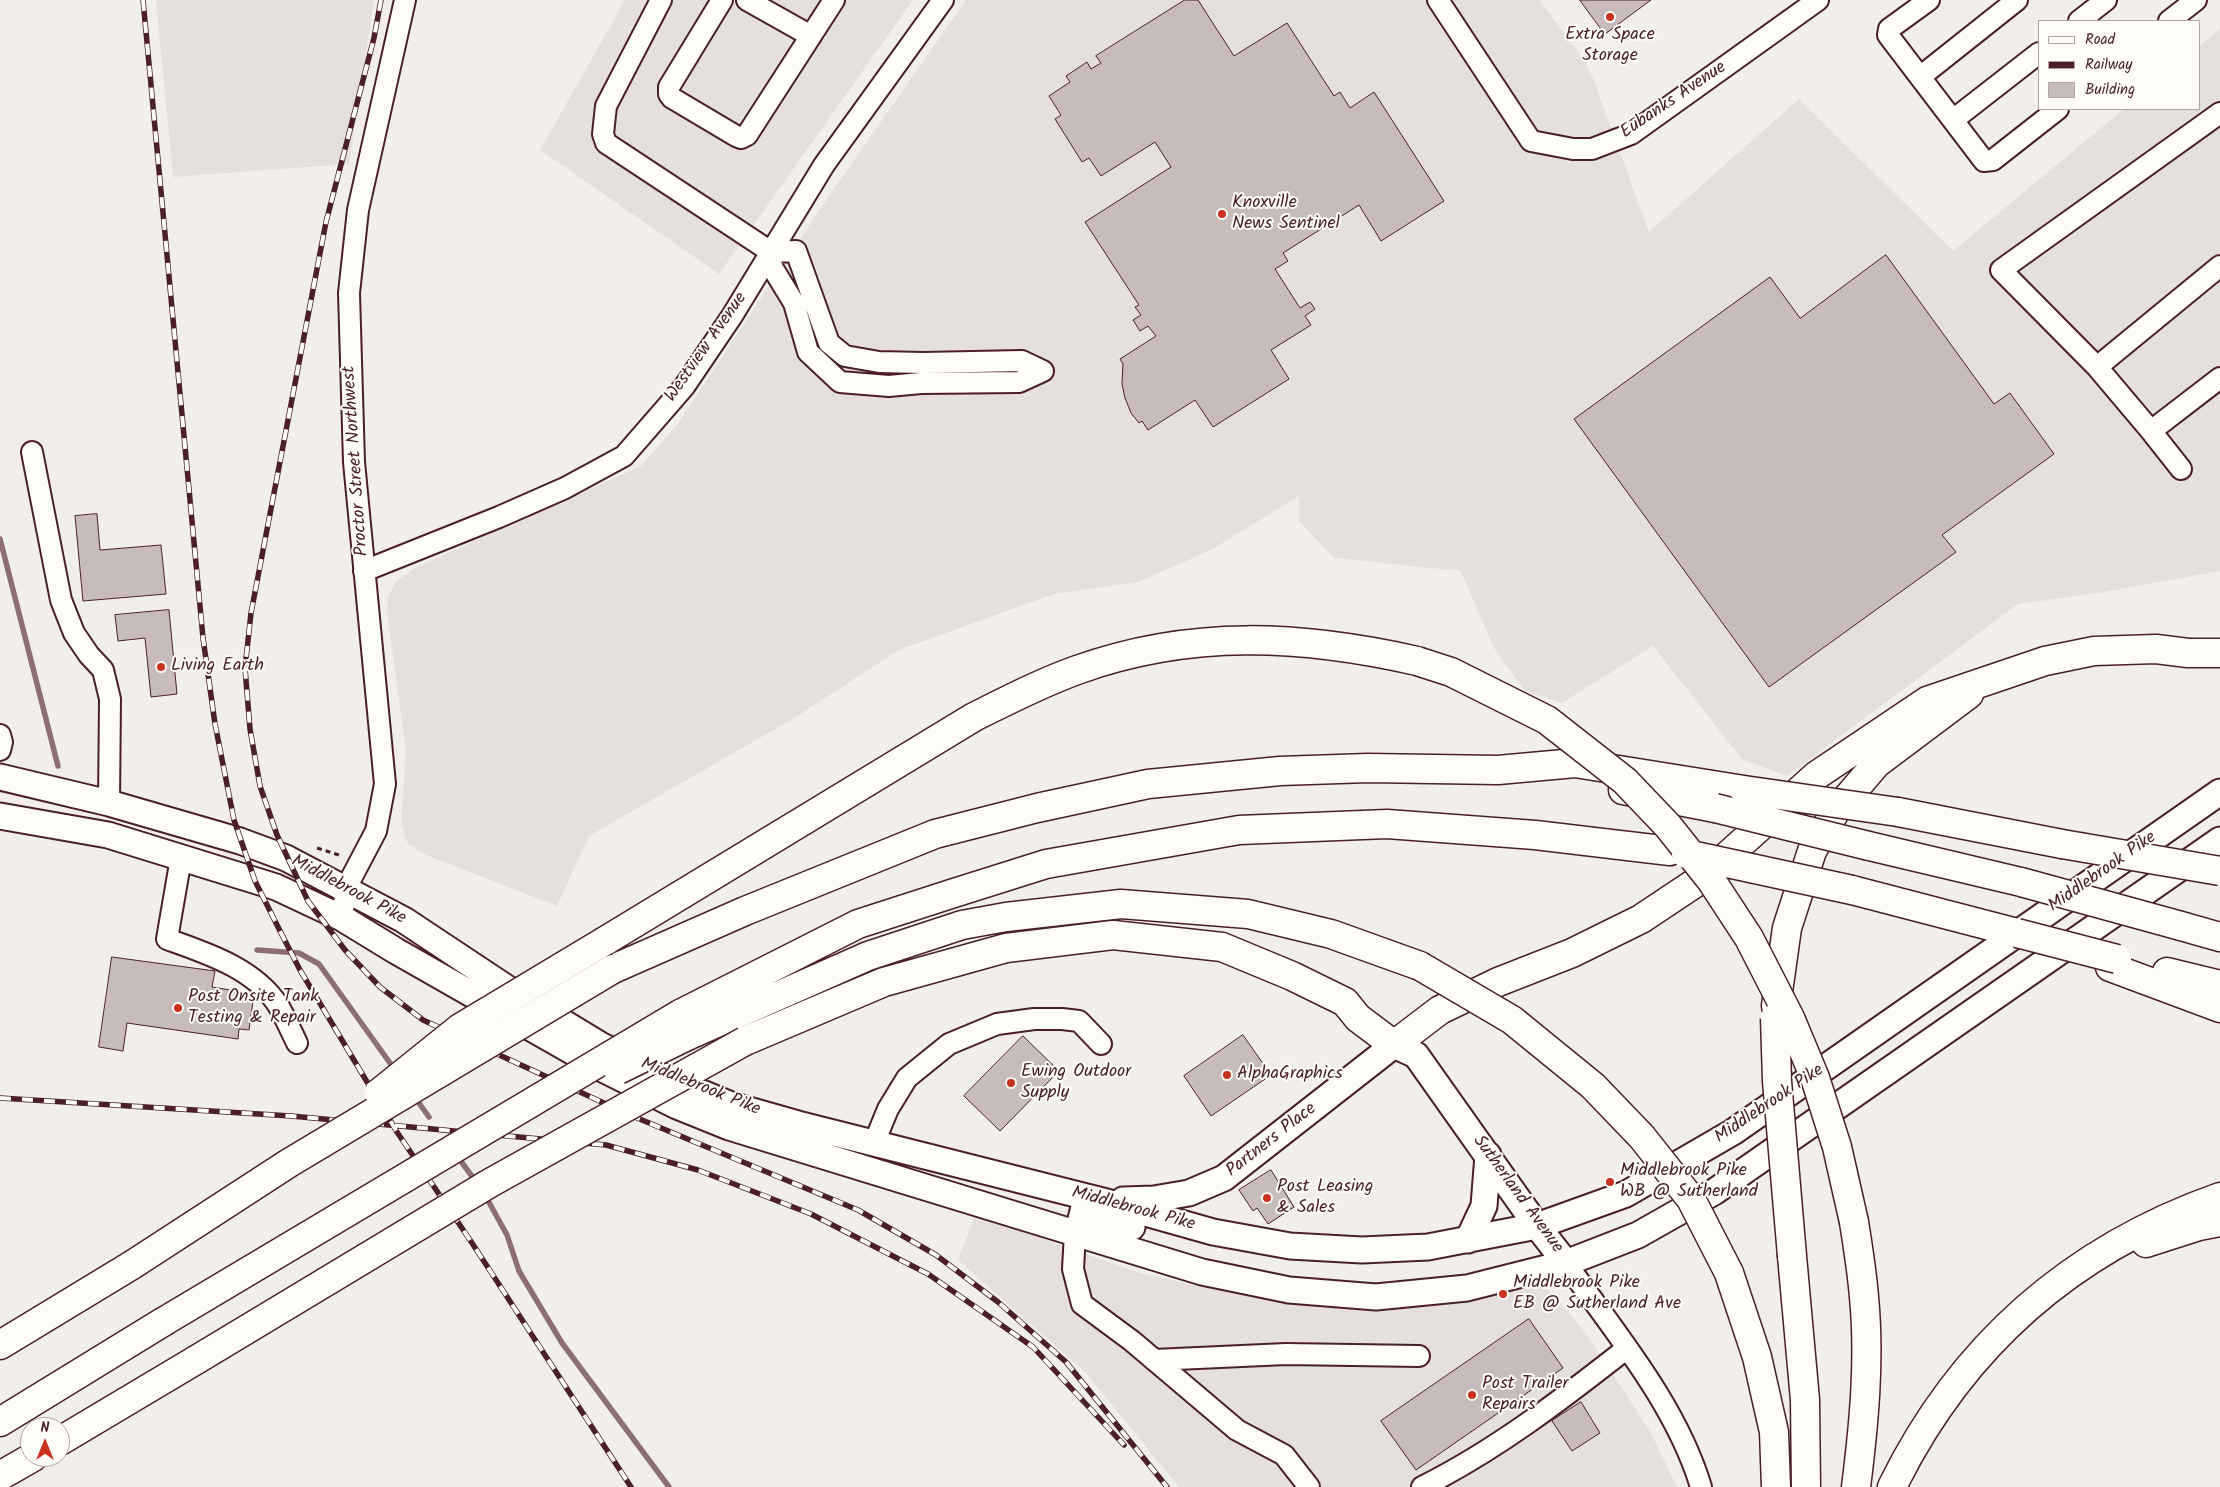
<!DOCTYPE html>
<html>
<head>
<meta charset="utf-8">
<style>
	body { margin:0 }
	#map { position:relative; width:2220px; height:1487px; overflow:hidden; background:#f2efeb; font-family:Kalam,sans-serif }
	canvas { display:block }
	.legend { position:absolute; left:2038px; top:20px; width:162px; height:90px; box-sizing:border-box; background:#fdfcf7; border:1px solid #b5a4a5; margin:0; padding:6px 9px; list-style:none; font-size:15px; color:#4a1f2b }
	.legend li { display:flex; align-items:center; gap:10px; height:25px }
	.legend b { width:25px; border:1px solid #b5a4a5 }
	.north { position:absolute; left:20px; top:1417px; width:50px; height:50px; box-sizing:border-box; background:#fdfcf7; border:1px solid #b5a4a5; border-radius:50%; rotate:0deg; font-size:14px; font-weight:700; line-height:20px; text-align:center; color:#4a1f2b }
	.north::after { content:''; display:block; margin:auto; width:18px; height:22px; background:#c8321e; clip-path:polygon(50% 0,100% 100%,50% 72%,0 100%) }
</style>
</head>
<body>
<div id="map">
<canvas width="2220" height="1487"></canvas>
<ul class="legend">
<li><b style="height:6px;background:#fdfcf7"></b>Road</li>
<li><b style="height:6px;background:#4a1f2b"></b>Railway</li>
<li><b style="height:14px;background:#c8bbbb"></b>Building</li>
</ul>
<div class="north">N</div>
</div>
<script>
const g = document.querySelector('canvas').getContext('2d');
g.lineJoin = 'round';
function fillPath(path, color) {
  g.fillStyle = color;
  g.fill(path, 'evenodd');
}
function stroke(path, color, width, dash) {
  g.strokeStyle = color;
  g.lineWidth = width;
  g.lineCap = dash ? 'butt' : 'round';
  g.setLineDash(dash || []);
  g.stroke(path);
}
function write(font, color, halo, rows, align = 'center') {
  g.font = font + ' Kalam,sans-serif';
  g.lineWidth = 4;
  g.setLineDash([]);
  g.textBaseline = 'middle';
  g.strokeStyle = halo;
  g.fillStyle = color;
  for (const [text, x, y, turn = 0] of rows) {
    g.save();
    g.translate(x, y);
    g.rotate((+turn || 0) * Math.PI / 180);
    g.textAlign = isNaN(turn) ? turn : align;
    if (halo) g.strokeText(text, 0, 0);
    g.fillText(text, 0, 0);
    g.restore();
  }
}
fillPath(new Path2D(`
	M156 0H374L349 164 173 177Z
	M625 0H913L719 274 540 150Z
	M966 0H1540L1585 62 1593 78 1649 232 1799 99 1953 251 2124 109H2199V46L2220 29V571L2099 593 2018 604 1787 776 1742 759 1653 646 1562 703 1525 691 1494 648 1461 571 1334 558 1299 521V496L1211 550 1138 582 1054 594 899 650 791 720 589 836 557 906 426 855 408 844 401 824 406 751 387 612 388 598 395 582 415 568 641 466 677 425 822 206Z
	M975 1215 1137 1272 1211 1289 1302 1304 1389 1305 1537 1286 1553 1293 1590 1339 1651 1433 1677 1487H1179L1085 1372 958 1260Z`), '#e5dfdd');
stroke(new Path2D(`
	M0 539 58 766
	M257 950 299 953 319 964 395 1070
	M414 1096 429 1117
	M457 1156 477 1183
	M485 1195 507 1235 519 1271 562 1343 669 1487`), '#8b6f75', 5.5);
const building = new Path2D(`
	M1185 0H1198L1234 56 1287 23 1334 96 1340 92 1350 108 1374 92 1444 201 1381 241 1359 205 1283 253 1288 261 1275 269 1300 308 1310 302 1315 309 1305 316 1311 325 1271 350 1289 379 1213 427 1195 400 1148 430 1142 421 1139 423 1131 413 1125 398 1122 384 1123 364 1120 359 1156 336 1148 326 1140 331 1133 320 1141 315 1135 307 1139 305 1085 222 1171 167 1155 142 1101 176 1089 158 1082 162 1055 119 1061 115 1049 96 1070 82 1066 76 1087 62 1091 69 1101 63 1096 56Z
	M1580 0H1651L1605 34Z
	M1886 255 1994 404 2010 393 2054 454 1942 535 1956 552 1769 687 1574 419 1770 277 1800 318Z
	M97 514 100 550 161 545 166 594 83 601 75 516Z
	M169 610 177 694 151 697 145 638 118 641 115 615Z
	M112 957 215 971 212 987 254 994 249 1030 239 1029 238 1039 127 1023 123 1051 99 1047Z
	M1243 1035 1271 1075 1211 1116 1184 1076Z
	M1023 1036 1059 1071 1000 1131 964 1096Z
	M1271 1170 1294 1207 1268 1224 1257 1208 1253 1211 1239 1190Z
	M1529 1319 1563 1368 1416 1470 1381 1421Z
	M1581 1402 1600 1433 1572 1451 1552 1421Z`);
fillPath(building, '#c8bbbb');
stroke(building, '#4a1f2b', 1);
const minor = new Path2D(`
	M661 0 606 106 603 134 606 143 771 252 796 251 829 343 845 356 879 362 923 363 1022 361 1043 371 1019 382 921 383 889 386 840 382 808 352 794 303 772 267 771 252
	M722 0 669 87V94L672 98 736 136 741 138 747 135 834 0
	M747 0 811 36
	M1438 0 1531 141 1573 149H1592L1631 134 1818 0
	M1929 0 1889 29 1888 35 1984 161 1993 160 2058 109
	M2079 21 2106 0
	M2169 21 2196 0
	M1920 77 2017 0
	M1953 120 2039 53
	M2097 367 2220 266
	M2151 431 2097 367 2001 270 2220 113
	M32 452 61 600 74 633 89 655 103 670 110 699 109 803
	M2181 469 2151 431 2220 378
	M364 571 499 517 565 488 624 456 684 387 732 316 824 165 943 0
	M0 735 2 742 0 750
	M181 858 167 939C206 953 254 968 278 1005 285 1017 291 1031 297 1043
	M342 918 346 888 376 831 385 784 354 462 349 293 358 210 405 0
	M874 1143 888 1109 907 1078 949 1044 997 1024 1034 1019H1062L1079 1021 1101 1044
	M1084 1197 1075 1233 1073 1269 1082 1304 1132 1341 1237 1430 1284 1455 1309 1487
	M1566 1263C1615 1333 1676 1404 1701 1487
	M1154 1360 1286 1354 1419 1356
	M1422 1487C1496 1450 1561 1400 1626 1349`);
const major = new Path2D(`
	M0 777 109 803 240 841 286 858 404 920 508 989 600 1045 680 1084 731 1105 798 1124 1103 1201 1213 1232 1290 1246 1362 1250 1428 1247 1537 1226 1626 1194 1733 1132 2220 792
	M0 816 108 835 276 887 342 918 396 951 603 1069 677 1106 729 1127 1202 1272 1289 1290 1376 1297 1467 1288 1566 1263 1638 1235 1714 1192 2220 840
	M1123 1200 1154 1199 1189 1193 1224 1178 1394 1045 1416 1055 1537 1226 1566 1263
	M1075 1233 1085 1221 1094 1218 1132 1227
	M1468 1240 1484 1206 1488 1155`);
const highway = new Path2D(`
	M1623 790 1715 808
	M1898 812 2062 844
	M1869 846 2021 882
	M1852 890 2017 933
	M2181 926 2220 937
	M605 941 974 717C1008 700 1041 683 1077 670 1191 629 1301 635 1417 661
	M2110 967 2220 1008
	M613 969 745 911 935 834 1037 808 1148 784 1280 771 1368 768 1498 770 1575 763 1744 790
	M2167 972 2220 985
	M1776 1006 1787 928 1812 851 1835 812 1877 763 1969 694
	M680 1014 858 924 954 893 1046 864 1239 830 1387 824 1535 835 1670 851
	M687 1036 868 956 962 925 1006 917 1121 904 1248 914 1331 934 1420 966
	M745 1041 884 982 1006 948 1113 935 1222 947 1292 976 1345 1002 1358 1018 1394 1045 1440 1010 1498 982 1572 953 1641 919 1704 877 1817 775 1927 701 2045 661 2094 651 2156 649 2188 653H2220
	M1854 1222C1858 1247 1862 1272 1864 1297 1870 1360 1864 1424 1856 1487
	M2146 1243 2199 1226 2220 1222
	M1792 1256 1805 1400 1806 1487
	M1729 1273 1757 1357 1774 1432 1776 1487
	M0 1345 132 1265
	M0 1422 163 1322
	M60 1441 196 1360
	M0 1476 33 1457
	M1892 1487C1961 1346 2072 1249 2220 1197`);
stroke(minor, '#4a1f2b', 24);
stroke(major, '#4a1f2b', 29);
stroke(highway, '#4a1f2b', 31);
stroke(new Path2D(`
	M317 848 342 856`), '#4a1f2b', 3, [5, 4]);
stroke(minor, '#fdfcf7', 20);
stroke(major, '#fdfcf7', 25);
stroke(highway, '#fdfcf7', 28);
const rail = new Path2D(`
	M143 0 203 638 215 724 234 820 255 881 277 925 300 970 397 1132 472 1243 631 1487
	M381 0 374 38 326 222 251 613 245 668 250 729 260 786 277 835 308 901 345 950 380 987 423 1020 630 1115 858 1210 936 1255 998 1302 1066 1362 1167 1487
	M0 1098 291 1116 606 1145 698 1170 811 1214 928 1274 1033 1347 1124 1445`);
stroke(rail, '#4a1f2b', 5.5);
stroke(rail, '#fdfcf7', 4, [11]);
const highwayBridge = new Path2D(`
	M1417 661 1451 672 1547 720 1625 781 1668 826 1711 880 1749 938 1790 1018 1815 1078 1837 1147 1854 1222
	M1744 790 1898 812
	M1715 808 1869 846
	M2062 844 2220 871
	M1686 854 1852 890
	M2021 882 2181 926
	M2017 933 2117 959
	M1420 966 1512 1020 1593 1086 1642 1137 1691 1199 1729 1273
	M1775 1018 1777 1081 1792 1256
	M618 1070 687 1036
	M379 1093 460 1028 605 941
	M132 1265 289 1163 613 969
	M163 1322 680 1014
	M196 1360 490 1183 745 1041`);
stroke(highwayBridge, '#4a1f2b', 31, []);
stroke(highwayBridge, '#fdfcf7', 28);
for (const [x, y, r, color] of [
	[1610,17,5,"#c8321e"],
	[1222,214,5,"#c8321e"],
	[161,667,5,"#c8321e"],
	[178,1008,5,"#c8321e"],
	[1227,1075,5,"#c8321e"],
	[1011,1083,5,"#c8321e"],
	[1610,1182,5,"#c8321e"],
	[1267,1198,5,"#c8321e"],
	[1503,1294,5,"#c8321e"],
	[1472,1395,5,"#c8321e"]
]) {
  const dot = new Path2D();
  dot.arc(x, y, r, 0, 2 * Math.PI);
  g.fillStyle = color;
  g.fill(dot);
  stroke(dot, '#fdfcf7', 2);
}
write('18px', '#4a1f2b', '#fdfcf7', [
	["Extra Space",1610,36,"center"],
	["Storage",1610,57,"center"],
	["Knoxville",1232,204],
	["News Sentinel",1232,225],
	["Living Earth",171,667],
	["Post Onsite Tank",188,998],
	["Testing & Repair",188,1019],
	["Ewing Outdoor",1021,1073],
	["Supply",1021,1094],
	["AlphaGraphics",1237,1075],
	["Middlebrook Pike",1620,1172],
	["WB @ Sutherland",1620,1193],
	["Post Leasing",1277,1188],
	["& Sales",1277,1209],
	["Middlebrook Pike",1513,1284],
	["EB @ Sutherland Ave",1513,1305],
	["Post Trailer",1482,1385],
	["Repairs",1482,1406]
], 'left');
write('18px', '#4a1f2b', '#fdfcf7', [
	["Eubanks Avenue",1674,101,-34],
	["Westview Avenue",707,348,-55],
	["Proctor Street Northwest",357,461,-94],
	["Middlebrook Pike",2103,873,-35],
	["Middlebrook Pike",348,891,28],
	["Middlebrook Pike",700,1088,22],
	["Middlebrook Pike",1770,1105,-34],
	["Partners Place",1272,1141,-38],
	["Sutherland Avenue",1517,1195,54],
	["Middlebrook Pike",1133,1210,15]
]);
</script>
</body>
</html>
